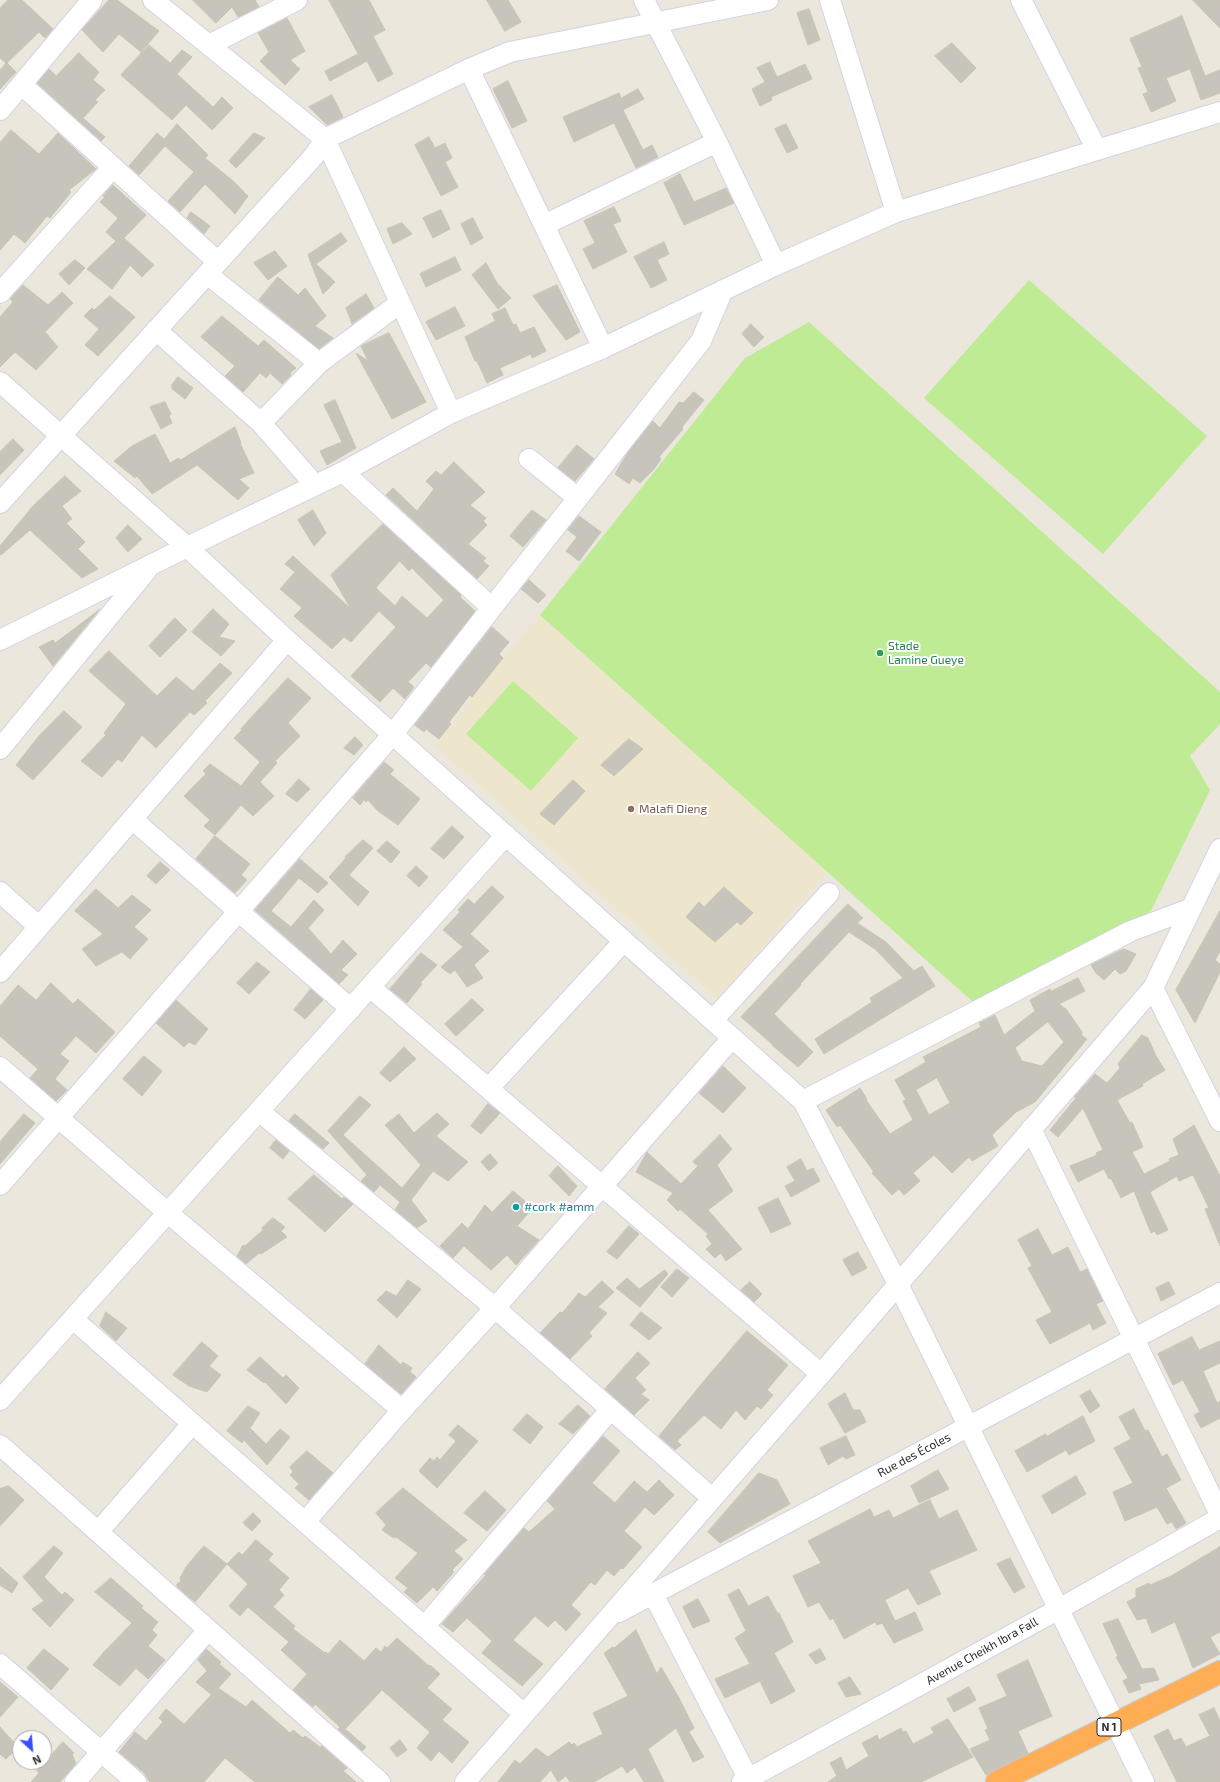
<!DOCTYPE html>
<html>
<head>
<meta charset="utf-8">
<style>
	body { margin:0 }
	#map { position:relative; width:1220px; height:1782px; overflow:hidden; background:#ece7dc; font-family:"Exo 2",sans-serif }
	canvas { display:block }
	.north { position:absolute; left:12px; top:1730px; width:40px; height:40px; box-sizing:border-box; background:#fff; border:1px solid #aaa; border-radius:50%; rotate:154deg; font-size:11px; font-weight:700; line-height:16px; text-align:center; color:#2a2a2a }
	.north::after { content:''; display:block; margin:auto; width:14px; height:18px; background:#3b4dfa; clip-path:polygon(50% 0,100% 100%,50% 72%,0 100%) }
</style>
</head>
<body>
<div id="map">
<canvas width="1220" height="1782"></canvas>
<div class="north">N</div>
</div>
<script>
const g = document.querySelector('canvas').getContext('2d');
g.lineJoin = 'round';
function fillPath(path, color) {
  g.fillStyle = color;
  g.fill(path, 'evenodd');
}
function stroke(path, color, width, dash) {
  g.strokeStyle = color;
  g.lineWidth = width;
  g.lineCap = dash ? 'butt' : 'round';
  g.setLineDash(dash || []);
  g.stroke(path);
}
function write(font, color, halo, rows, align = 'center') {
  g.font = font + ' "Exo 2",sans-serif';
  g.lineWidth = 4;
  g.setLineDash([]);
  g.textBaseline = 'middle';
  g.strokeStyle = halo;
  g.fillStyle = color;
  for (const [text, x, y, turn = 0] of rows) {
    g.save();
    g.translate(x, y);
    g.rotate((+turn || 0) * Math.PI / 180);
    g.textAlign = isNaN(turn) ? turn : align;
    if (halo) g.strokeText(text, 0, 0);
    g.fillText(text, 0, 0);
    g.restore();
  }
}
fillPath(new Path2D(`
	M540 614 827 872 718 999 435 746 503 658Z`), '#eee6cc');
fillPath(new Path2D(`
	M1029 280 1207 436 1103 554 924 398Z
	M809 322 1220 692V724L1190 756 1210 790 1151 911 974 1003 540 615 745 358Z
	M513 681 578 738 531 791 466 734Z`), '#beeb94');
const building = new Path2D(`
	M8 0H22L53 29 45 38 39 32 7 63 16 72 0 89V70L6 63 0 58V8Z
	M109 0H117L159 31 141 52 119 34 103 52 82 30Z
	M193 0H255L259 7 238 17 232 7 216 23Z
	M329 0H369L385 30 373 36 393 74 378 82 367 61 330 81 325 71 358 54Z
	M487 0H508L521 22 505 31Z
	M1193 0H1220V28L1206 14Z
	M809 9 820 40 808 45 797 13Z
	M1182 16 1205 76 1220 70V93L1201 100 1190 69 1166 78 1176 101 1151 112 1143 94 1148 92 1138 68 1142 67 1130 39Z
	M287 18 305 51 290 60 300 69 285 85 260 61 269 52 258 33Z
	M952 43 976 68 961 83 935 56Z
	M149 45 170 63 182 50 192 57 177 74 213 107 222 97 233 108 212 130 186 105 172 120 121 75Z
	M79 53 99 72 93 80 105 90 95 100 98 102 83 118 105 137 101 141 37 83 49 69 56 76Z
	M770 62 777 77 805 64 812 79 771 97 772 100 760 106 752 89 765 82 757 68Z
	M508 81 527 121 512 128 493 89Z
	M638 89 644 99 623 110 643 150 652 145 658 157 636 168 614 123 574 142 563 117 619 93 621 98Z
	M332 95 343 117 327 125 309 107Z
	M177 124 208 155 205 158 233 181 248 196 235 214 205 184 180 212 168 201 194 172 165 146 139 175 129 166 157 133 164 139Z
	M786 124 798 148 787 153 775 129Z
	M11 130 39 154 58 133 96 169 69 190 71 192 50 218 47 216 25 243 14 234 0 250V143Z
	M254 133 265 138 236 168 229 161Z
	M429 137 435 148 445 143 452 158 445 162 458 187 441 196 415 145Z
	M680 174 694 202 726 188 734 203 684 225 664 183Z
	M113 185 146 215 124 238 154 265 142 277 130 265 112 289 87 269 116 241 106 232 118 218 100 202 105 197 103 196Z
	M614 207 621 221 613 224 627 252 593 269 583 249 595 243 584 221Z
	M441 210 450 229 433 238 423 218Z
	M191 212 210 226 204 234 187 218Z
	M473 218 483 238 471 245 461 224Z
	M402 223 412 234 393 244 387 229Z
	M341 233 347 241 316 264 335 282 323 294 308 255Z
	M664 242 669 254 657 260 667 280 651 288 634 257Z
	M275 251 287 266 268 280 254 263Z
	M455 257 461 270 426 287 420 274Z
	M75 260 85 268 69 285 59 274Z
	M486 263 497 283 511 298 498 309 472 275Z
	M278 277 298 295 305 288 326 316 315 326 333 338 319 349 259 300Z
	M23 285 48 305 62 292 73 303 45 332 58 347 36 370 15 352 0 367V317L13 302 10 299Z
	M557 285 580 332 566 340 533 296Z
	M366 294 374 308 352 324 346 308Z
	M110 296 135 317 98 356 85 345 99 329 84 316 92 308 94 310Z
	M455 307 465 326 436 340 426 322Z
	M505 308 513 325 516 324 520 333 534 327 546 351 532 358 531 354 500 368 503 375 487 383 477 361H475L465 337 495 321 492 314Z
	M222 316 258 346 264 340 296 368 290 373 291 375 282 384 270 373 266 378 260 373 243 392 225 376 235 366 201 337Z
	M751 324 764 337 754 347 742 334Z
	M389 333 426 402 392 419 356 353 368 361 361 346Z
	M178 377 193 388 185 399 172 389V385Z
	M694 392 704 400 682 427 683 429 659 457 661 459 654 469 640 483 633 478 629 484 615 474 628 452 653 421 660 428 679 402 683 403Z
	M335 400 356 448 327 465 320 451 342 442 324 405Z
	M165 402 171 414 169 416 172 423 161 429 150 407Z
	M235 427 241 443H240L254 473 239 479 249 488 238 500 197 465 152 494 137 476 135 478 114 461 132 446 155 434 170 463 179 458 180 460Z
	M13 439 24 450 0 475V452Z
	M577 445 594 459 575 481 558 468Z
	M454 462 485 492 470 505 486 518 483 521 487 525 468 544 486 558 483 561 489 566 477 579 386 495 393 488 417 511 434 489 426 481 436 471 441 475Z
	M65 476 81 491 62 506 72 519 66 523 85 542 78 549 98 569 82 578 30 530 1 555 0 554V546L33 506Z
	M313 510 326 533 314 546 298 520Z
	M532 510 546 520 523 547 510 536Z
	M579 516 601 532 579 561 566 551 577 537 568 530Z
	M383 524 461 595 460 597 475 611 431 667 426 663 408 682 414 687 405 699 393 688 380 702 351 676 396 627 379 611 351 642 344 637 332 649 294 616 302 608 280 589 295 572 285 564 293 556 351 609 331 575ZM400 561 409 571 412 568 444 600 427 618 402 596 395 606 376 588Z
	M128 525 142 539 128 552 116 538Z
	M529 580 546 595 538 603 521 589Z
	M213 609 229 624 219 637 235 641 221 656 192 632Z
	M99 610 53 666 39 647 53 640 55 643Z
	M175 618 187 630 160 657 149 646Z
	M492 627 509 642 499 654 503 658 472 697 470 695 449 722 451 724 439 739 426 729 424 732 415 725Z
	M109 651 157 696 176 677 193 691 220 663 232 673 205 701 207 703 194 715 190 712 156 748 142 735 122 762 118 759 102 777 81 761 106 735 104 733 126 704 89 671Z
	M288 678 311 698 288 723 300 736 275 761 277 763 260 782 274 796 253 816 241 805 215 835 204 826 210 820 184 796 206 774 203 771 210 764 241 786 260 762 234 738 242 730 241 729Z
	M64 711 82 727 33 780 16 765 38 737Z
	M355 737 363 745 354 755 344 748Z
	M629 739 643 749 614 776 601 765Z
	M384 762 394 770 390 774 420 799 398 825 378 811 368 800 366 802 364 800 360 805 353 798Z
	M299 779 310 789 297 802 286 794Z
	M573 780 585 791 554 825 540 814Z
	M452 826 464 837 444 859 431 849Z
	M215 836 250 864 241 875 247 880 235 893 196 859Z
	M363 840 373 848 349 875 369 892 358 906 329 877 346 858 345 857Z
	M387 841 400 852 391 863 377 851Z
	M300 859 328 883 318 893 299 878 271 911 291 927 314 900 324 910 308 928 331 954 343 940 357 954 341 970 348 975 339 984 255 910Z
	M160 862 170 870 156 884 147 876Z
	M416 866 428 877 419 887 407 876Z
	M492 886 504 897 470 934 489 951 474 965 483 978 467 987 455 970 450 974 441 967 463 947 443 930 460 912 458 910 468 899 474 904Z
	M724 887 753 913 741 925 737 922 715 942 686 917 699 902 704 907Z
	M96 889 118 908 132 895 151 910 134 927 148 939 130 959 122 952 96 966 82 949 103 934 75 911Z
	M848 904 863 918 857 923 886 942 914 971 922 966 935 986 824 1054 815 1039 872 1002 870 998 903 978 875 949 849 932 800 984 801 985 774 1014 813 1052 798 1067 772 1045V1044L741 1017Z
	M1220 911V951L1215 960 1220 964V972L1195 1023 1176 990Z
	M1124 949 1136 954 1126 971 1120 974 1115 969 1104 980 1096 973 1091 965Z
	M421 953 437 965 420 983 422 984 407 1003 390 989Z
	M257 962 270 972 249 994 237 983Z
	M1078 978 1085 991 1059 1004 1066 1009 1082 1032 1081 1035 1087 1039 1035 1102 1016 1112 992 1135 998 1146 972 1161 969 1157 952 1173 934 1155 913 1173 920 1181 904 1195 899 1189 892 1195 872 1173 874 1172 840 1125 837 1127 826 1110 860 1088 867 1099 866 1100 890 1134 913 1120 903 1101 906 1100 895 1080 926 1062 923 1057 981 1027 979 1023 995 1015 1004 1035 1035 1011 1030 1000 1050 989 1051 991ZM1048 1022 1064 1042 1042 1066 1022 1061 1015 1048ZM937 1078 950 1103 929 1115 916 1090Z
	M51 983 73 1004 78 999 115 1032 96 1053 76 1036 60 1054 69 1061 55 1079 67 1090 56 1101 30 1078 38 1069 0 1036V1006L18 985 36 1000Z
	M311 989 323 1000 305 1019 294 1010Z
	M472 999 484 1010 456 1036 445 1024Z
	M176 1000 208 1029 195 1045 189 1042 184 1047 156 1023Z
	M1142 1035 1148 1038 1156 1056 1165 1070 1142 1084 1143 1086 1117 1100 1130 1123 1132 1122 1143 1147 1132 1152 1144 1174 1170 1161 1169 1159 1179 1155 1173 1139 1194 1125 1220 1176V1246L1205 1209 1209 1208 1193 1175 1179 1181 1177 1176 1150 1192 1168 1230 1157 1235 1155 1231 1151 1233 1134 1191 1121 1198 1111 1178 1109 1179 1104 1169 1078 1182 1070 1166 1097 1155 1096 1153 1103 1150 1083 1108 1058 1137 1050 1130 1076 1098 1074 1097 1095 1074 1107 1083 1120 1068 1118 1064Z
	M404 1047 416 1059 390 1082 380 1073Z
	M144 1056 162 1071 142 1096 123 1079Z
	M723 1066 746 1088 723 1113 699 1093Z
	M360 1096 371 1105 343 1135 402 1188 421 1165 385 1125 399 1114 414 1133 437 1113 449 1124 436 1136 468 1162 448 1181 433 1171 411 1200 427 1221 417 1228 395 1210 400 1202 380 1185 374 1192 361 1181 367 1175 328 1131Z
	M488 1104 500 1113 481 1134 471 1126Z
	M24 1114 35 1123 0 1164V1142Z
	M295 1114 329 1143 323 1149 289 1121Z
	M720 1135 732 1149 717 1165 733 1191 708 1210 742 1249 726 1261 721 1253 715 1258 706 1249 712 1244 706 1236 708 1234 680 1209 678 1211 667 1200 673 1193 636 1172 647 1152 681 1184 698 1166 693 1162Z
	M276 1140 289 1151 283 1159 270 1148Z
	M490 1154 498 1163 489 1171 481 1162Z
	M801 1159 807 1171 813 1168 820 1181 791 1197 785 1186 795 1181 787 1167Z
	M558 1166 577 1186 569 1196 549 1176Z
	M314 1175 342 1199 344 1197 353 1204 325 1232 288 1199Z
	M513 1191 533 1208 517 1226 539 1240 516 1265 507 1255 491 1270 464 1246 453 1258 440 1246 462 1223 468 1229 485 1205 492 1212Z
	M778 1198 791 1224 771 1233 758 1208Z
	M273 1218 285 1227 281 1231 287 1237 261 1254 259 1253 246 1264 237 1256 243 1245 245 1246 263 1230 262 1228Z
	M629 1226 639 1234 617 1259 607 1252Z
	M1038 1229 1052 1255 1068 1247 1080 1272 1087 1269 1103 1301 1096 1304 1106 1323 1093 1330 1090 1323 1050 1344 1036 1320 1052 1312 1028 1268 1032 1266 1018 1240Z
	M858 1252 867 1268 852 1276 843 1260Z
	M677 1269 689 1278 672 1297 661 1287Z
	M665 1270 668 1274 640 1307 616 1288 627 1278 639 1289Z
	M408 1280 421 1289 397 1318 377 1300 386 1291 396 1296Z
	M602 1281 614 1292 598 1307 607 1313 589 1333 592 1336 570 1359 540 1333 560 1312 562 1313 579 1293 585 1297Z
	M750 1282 762 1294 754 1302 741 1290Z
	M1169 1282 1175 1294 1161 1301 1156 1288Z
	M106 1312 127 1328 116 1341 100 1326Z
	M641 1312 662 1328 649 1340 630 1325Z
	M747 1331 788 1365 767 1390 773 1395 761 1409 757 1406 745 1420 736 1410 721 1429 704 1415 677 1441 681 1445 675 1450 659 1436 704 1381Z
	M1192 1337 1199 1350 1220 1341V1363L1203 1371 1217 1403 1220 1401V1418L1201 1428 1194 1415 1200 1412 1183 1380 1173 1385 1158 1354Z
	M202 1342 218 1356 209 1366 221 1375 207 1392 189 1386 173 1375Z
	M379 1345 401 1365 403 1362 412 1368 410 1372 416 1377 401 1394 365 1364Z
	M638 1352 650 1363 635 1378 646 1390 641 1394 649 1400 634 1415 605 1389Z
	M260 1357 283 1378 286 1375 299 1388 286 1404 265 1382 264 1383 247 1370Z
	M1090 1390 1100 1406 1090 1413 1080 1396Z
	M845 1393 853 1410H860L866 1422 845 1433 828 1404Z
	M578 1405 590 1416 573 1434 559 1424Z
	M248 1406 260 1413 250 1428 266 1444 280 1429 290 1437 267 1465 244 1440 242 1443 227 1431Z
	M1134 1409 1145 1431 1148 1430 1162 1457 1167 1454 1181 1480 1166 1488 1186 1523 1176 1529 1172 1522 1167 1524 1157 1507 1125 1521 1113 1492 1133 1483 1114 1448 1131 1439 1119 1417Z
	M527 1414 543 1427 530 1444 513 1430Z
	M1083 1416 1095 1441 1069 1455 1066 1450 1027 1472 1015 1451 1045 1434 1047 1436Z
	M458 1425 478 1441 437 1488 419 1471 430 1458 434 1461 437 1457 440 1460 456 1441 449 1435Z
	M603 1436 620 1451 592 1483 615 1503 634 1481 647 1492 659 1480 674 1495 654 1515 645 1507 624 1531 642 1547 623 1569 621 1568 614 1576 607 1570 595 1585 591 1582 571 1605 581 1614 566 1631 555 1620 548 1627 535 1616 513 1640 543 1664 522 1686 482 1653 492 1641 467 1618 453 1632 442 1624 486 1575 484 1574 524 1528 529 1532 555 1509 547 1501Z
	M846 1436 855 1455 846 1459 843 1456 828 1465 820 1448Z
	M307 1451 333 1473 309 1500 295 1488 299 1484 290 1475 293 1472 290 1467Z
	M938 1470 949 1489 919 1503 911 1486Z
	M759 1473 777 1480 790 1504 720 1543 708 1532Z
	M1076 1476 1086 1494 1052 1514 1042 1496Z
	M9 1486 24 1500 0 1526V1489Z
	M403 1488 467 1540 454 1551 463 1559 452 1570 454 1572 437 1591 433 1587 417 1603 404 1592 408 1588 395 1578 418 1553 396 1537 394 1538 382 1530 386 1525 376 1513Z
	M485 1491 506 1510 487 1531 464 1513Z
	M930 1500 939 1519 957 1510 977 1550 929 1571 941 1594 918 1605 908 1588 885 1600 895 1621 915 1612 923 1630 894 1643 882 1623 877 1625 875 1622 844 1639 833 1618 830 1620 819 1602 808 1607 793 1576 821 1563 808 1541 870 1509 874 1517 889 1510 893 1518Z
	M253 1513 261 1521 252 1531 243 1523Z
	M256 1540 273 1554 268 1560 289 1578 279 1590 284 1595 273 1607 295 1626 293 1629 325 1653 326 1652 328 1654 340 1640 364 1661 376 1648 381 1652 385 1646 387 1648 397 1638 429 1666 430 1665 440 1674 427 1688 452 1709 442 1720 469 1742 452 1763 439 1751 431 1761 417 1748 430 1732 382 1690 345 1729 366 1747 362 1751 338 1729 340 1727 315 1704 313 1707 293 1690 307 1674 281 1650 289 1642 248 1607 240 1616 229 1606 248 1584 227 1564 239 1552 242 1555Z
	M54 1546 63 1553 44 1577 62 1595 65 1592 74 1600 50 1627 32 1609 44 1601 23 1577Z
	M204 1546 227 1564 195 1602 177 1587V1584L181 1581 180 1578 186 1567Z
	M1220 1547V1632L1210 1637 1220 1654 1193 1668 1175 1622 1152 1633 1146 1618 1137 1620 1127 1602 1136 1597V1589L1149 1583 1150 1585 1171 1576Z
	M1010 1558 1025 1587 1014 1593 997 1564Z
	M0 1567 18 1583 12 1593 0 1585Z
	M111 1578 143 1606 141 1608 158 1622 152 1630 157 1635 148 1646 165 1660 148 1679 136 1668 120 1686 93 1665 104 1652 132 1623 95 1592Z
	M739 1589 748 1606 768 1596 778 1614 779 1613 793 1642 774 1653 795 1691 771 1704 760 1681 725 1698 715 1679 750 1664 735 1638 746 1631 728 1595Z
	M698 1599 710 1621 693 1628 683 1607Z
	M1118 1619 1142 1669 1154 1668 1159 1680 1139 1684 1141 1689 1129 1693 1123 1681 1128 1678 1116 1657 1118 1656 1103 1624Z
	M636 1630 657 1674 661 1667 679 1698 694 1728 689 1732 704 1757 693 1762 676 1728 648 1749 664 1782H644L635 1767 627 1773 622 1766 594 1782H570L566 1776 558 1782 551 1770 540 1782H498L515 1760 520 1764 536 1748 548 1757 569 1742 572 1745 574 1743 577 1747 603 1734 593 1713 628 1696 604 1653 613 1647 614 1648Z
	M44 1649 69 1669 51 1690 27 1668Z
	M206 1649 221 1662 219 1664 231 1674 212 1695 196 1682 207 1671 198 1660Z
	M820 1649 826 1659 816 1664 809 1655Z
	M1028 1660 1052 1716 1018 1731 1028 1753 986 1775 970 1749 990 1740 985 1730 988 1729 979 1708 1007 1696 997 1675Z
	M850 1677 861 1694 846 1697 838 1683Z
	M0 1682 18 1697 0 1717Z
	M969 1687 976 1700 954 1712 947 1699Z
	M218 1688 246 1707 252 1700 290 1733 293 1730 303 1738 305 1736 320 1747 322 1746 347 1768 343 1771 356 1782H255L225 1758 204 1782H150L144 1773 119 1752 135 1732 146 1741 163 1722 159 1718 166 1709 184 1724Z
	M1214 1708 1220 1721V1782H1177L1154 1736 1168 1729 1174 1741 1181 1738 1186 1747 1210 1736 1199 1715Z
	M948 1719 973 1757 921 1782H828L837 1776 830 1763 841 1757 846 1770 869 1756 862 1743 877 1735 879 1740 901 1728 903 1732 906 1731 913 1744 934 1733 931 1728Z
	M0 1727 18 1747 6 1759 0 1754Z
	M400 1740 407 1750 397 1757 390 1748Z
	M63 1742 74 1753 72 1754 76 1764 60 1782H31L39 1773 37 1771Z`);
fillPath(building, '#c7c5bb');
stroke(building, '#c8c3b6', 1);
const minor = new Path2D(`
	M153 0 325 139 451 413
	M644 0 717 142 776 265
	M830 0 896 212
	M1021 0 1097 150
	M209 45 297 0
	M469 69 603 348
	M22 85 218 262
	M0 110 92 0
	M544 225 717 142
	M207 274 319 363
	M0 293 113 167
	M156 330 261 423 315 485
	M0 382 187 547 287 640 803 1101 898 1284 1144 1782
	M261 423 319 363 400 303
	M529 459 578 498
	M343 472 492 608
	M0 503 314 156 325 139 469 69 510 52 768 0
	M0 640 187 547 343 472 451 413 603 348 776 265 896 212 1220 112
	M0 749 147 570
	M132 819 351 1009
	M0 892 39 927
	M0 972 287 640
	M370 987 821 1374
	M1153 988 1220 1121
	M713 1020 829 893
	M0 1067 168 1213 402 1410
	M489 1088 624 941
	M803 1101 1131 931 1192 908
	M259 1111 495 1308 712 1498
	M1031 1129 1220 1514
	M0 1185 393 734 701 341 723 290
	M73 1319 524 1714
	M0 1400 506 835
	M0 1445 380 1782
	M305 1522 402 1410 495 1308 732 1038
	M98 1532 192 1424
	M653 1594 750 1782
	M619 1612 1220 1293
	M424 1627 611 1409
	M0 1664 136 1782
	M75 1782 208 1630
	M465 1782 821 1374 1153 988 1220 849
	M742 1782 1059 1609 1220 1518`);
const highway = new Path2D(`
	M997 1782 1220 1672`);
stroke(minor, '#d1d3e3', 22);
stroke(highway, '#c8c8c8', 24);
stroke(minor, '#fff', 20);
stroke(highway, '#ffae55', 22);
for (const [x, y, r, color] of [
	[880,653,4,"#2e9e5b"],
	[631,809,4,"#8d6e63"],
	[516,1207,4,"#0f9aa8"]
]) {
  const dot = new Path2D();
  dot.arc(x, y, r, 0, 2 * Math.PI);
  g.fillStyle = color;
  g.fill(dot);
  stroke(dot, '#fff', 1.5);
}
for (const [x, y, w] of [
	[1109,1727,24]
]) {
  const box = new Path2D();
  box.roundRect(x - w / 2, y - 9, w, 18, 3);
  g.fillStyle = '#fff';
  g.fill(box);
  stroke(box, '#2a2a2a', 1);
}
write('bold 11px', '#2a2a2a', null, [
	["N 1",1109,1727]
]);
write('12px', '#27864d', '#fff', [
	["Stade",888,646],
	["Lamine Gueye",888,660]
], 'left');
write('12px', '#785e54', '#fff', [
	["Malafi Dieng",639,809]
], 'left');
write('12px', '#0d838f', '#fff', [
	["#cork #amm",524,1207]
], 'left');
write('12px', '#2a2a2a', '#fff', [
	["Rue des Écoles",914,1455,-28],
	["Avenue Cheikh Ibra Fall",982,1651,-29]
]);
</script>
</body>
</html>
